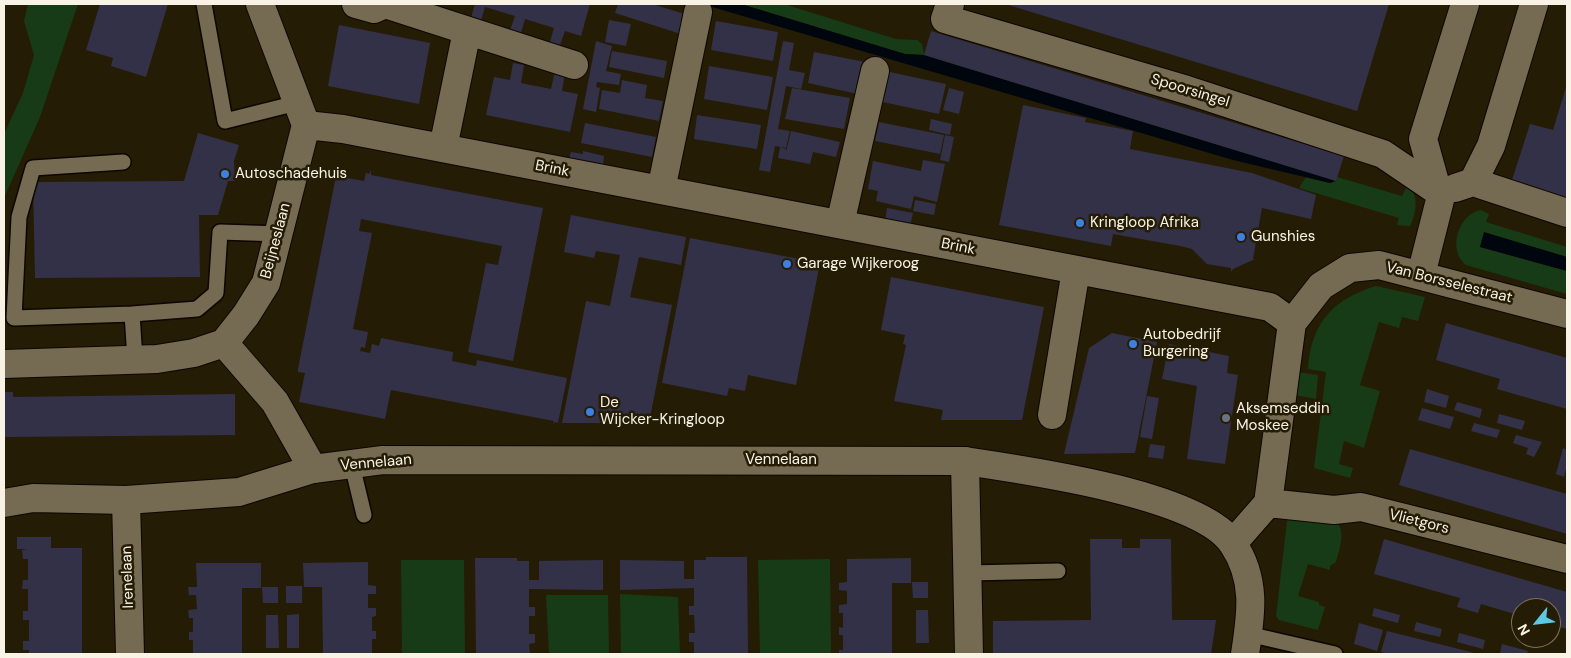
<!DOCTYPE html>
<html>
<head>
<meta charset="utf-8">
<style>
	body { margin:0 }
	#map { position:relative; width:1571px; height:658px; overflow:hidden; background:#251c05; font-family:"DM Sans",sans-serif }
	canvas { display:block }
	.frame { position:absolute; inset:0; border:5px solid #f9f3e5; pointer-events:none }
	.north { position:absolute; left:1511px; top:598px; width:50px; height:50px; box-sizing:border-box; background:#251c05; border:1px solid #7a725f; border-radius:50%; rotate:241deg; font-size:14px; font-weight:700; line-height:20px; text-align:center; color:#f9f3e5 }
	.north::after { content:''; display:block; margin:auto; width:18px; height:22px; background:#5ac8e6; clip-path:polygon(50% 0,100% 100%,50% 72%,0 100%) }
</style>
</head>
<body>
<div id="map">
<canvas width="1571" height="658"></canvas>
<div class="frame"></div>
<div class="north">N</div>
</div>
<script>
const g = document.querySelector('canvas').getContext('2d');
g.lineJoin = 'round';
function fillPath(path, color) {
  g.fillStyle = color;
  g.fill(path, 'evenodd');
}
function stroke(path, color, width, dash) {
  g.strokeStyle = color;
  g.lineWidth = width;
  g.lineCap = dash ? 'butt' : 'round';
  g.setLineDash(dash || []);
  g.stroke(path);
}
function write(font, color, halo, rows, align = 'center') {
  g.font = font + ' "DM Sans",sans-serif';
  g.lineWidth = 5;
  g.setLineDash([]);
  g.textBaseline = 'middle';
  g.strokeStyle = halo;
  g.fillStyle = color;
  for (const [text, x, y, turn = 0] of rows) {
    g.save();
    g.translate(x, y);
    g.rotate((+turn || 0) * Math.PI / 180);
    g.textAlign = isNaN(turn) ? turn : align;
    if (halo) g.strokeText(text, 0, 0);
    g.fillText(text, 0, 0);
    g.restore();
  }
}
fillPath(new Path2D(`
	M28 4H78L40 117 4 198V134L23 93 34 55 24 21Z
	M741 4H784L896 39 917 40 922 44 924 55 905 54Z
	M1306 177 1330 183 1337 177 1402 196 1407 186C1420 194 1416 215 1410 226L1397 225 1399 218 1299 188Z
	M1481 210 1489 214 1486 222 1567 247V257L1484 233 1480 247 1567 271V294L1466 265C1447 251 1458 214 1481 210Z
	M1376 286 1425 297 1418 321 1402 317 1399 328 1379 322 1360 385 1380 391 1364 448 1344 441 1339 464 1353 468 1350 478 1314 468 1326 372 1308 369C1311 323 1333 299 1376 286Z
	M1297 372 1318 375 1316 399 1295 395Z
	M1288 513 1336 520C1346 534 1340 546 1336 562L1330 566V570L1308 564 1298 596 1319 602V605L1325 607 1318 630 1279 620 1276 616Z
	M830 559 831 654H760L758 560Z
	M401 560H464L465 654H402Z
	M620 594 678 597 680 654H621Z
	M546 595H608L609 654H549Z`), '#173b16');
fillPath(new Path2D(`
	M702 4H741L905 54 924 55 1336 181 1330 183 1233 160Z
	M1484 232 1567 257V271L1480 247Z`), '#00060d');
fillPath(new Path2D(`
	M100 4H168L146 77 111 66 113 58 86 50Z
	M475 4H590L581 36 565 31 559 48 549 45 554 28 525 19 520 36 509 33 515 16 485 7 480 24 470 21Z
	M618 4H652L688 15 681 34 615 13Z
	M1005 4H1389L1357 111Z
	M609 20 631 24 626 46 605 42Z
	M716 21 778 32 773 61 711 50Z
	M339 25 430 43 419 104 328 86Z
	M931 31 1344 156 1336 181 924 55Z
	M596 41 612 46 606 71 621 74 619 85 597 82 596 87 600 88 596 112 583 109Z
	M783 41 794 43 789 70 805 73 801 89 786 86 778 129 790 131 786 148 775 146 770 172 759 170Z
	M612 51 667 61 664 78 609 67Z
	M814 52 865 62 858 94 808 83Z
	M513 63 524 65 521 83 551 89 555 71 565 73 562 91 578 94 570 132 486 115 494 77 510 80Z
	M709 66 773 77 767 110 704 99Z
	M885 71 946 84 939 114 878 101Z
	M622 80 647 85 645 98 663 101 659 121 599 109 602 90 620 93Z
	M1567 84V203L1533 192 1535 187 1512 180 1530 124 1553 130Z
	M792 88 850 98 844 129 785 119Z
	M949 88 964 92 959 114 943 110Z
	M1023 105 1086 118 1085 122 1133 131 1130 149 1252 173 1316 195 1311 219 1262 208 1253 259H1255L1233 269 1231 272V268L1207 264 1192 249 1180 246 1113 234 1111 246 999 225Z
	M697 115 761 125 757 149 694 139Z
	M931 119 952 124 950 135 929 130Z
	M879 122 944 135 940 154 875 141Z
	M585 123 656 137 652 157 581 143Z
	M791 131 840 142 836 157 813 152 810 164 778 158 780 147 786 149V152Z
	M198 133 239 145 234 161 235 181H228L218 215H199L200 277 35 278 33 182 184 181Z
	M945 135 954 137 949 162 940 160Z
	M583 151 604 156 603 166 569 159 571 152 583 154Z
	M923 160 945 164 937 202 914 196 911 209 876 201 878 191 868 189 873 161 921 171Z
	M371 170V175L543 208 513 361 468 352 486 263 498 265 502 246 361 219 359 231 372 233 353 329 368 332 365 348 361 347 360 351 370 353 372 344 379 346 381 338 453 352 452 361 476 366 477 360 567 378 558 423 555 422 553 425 554 421 391 390 385 419 299 402 305 373 298 372V369L336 176 364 181 366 173 369 174Z
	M915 200 936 204 934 215 913 211Z
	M887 208 913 213 910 226 885 222Z
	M571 215 686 237 681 265 639 257 630 297 672 305 649 423H562L586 301 610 306 620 255 596 251 594 258 564 252Z
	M690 238 820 263 796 385 748 375 745 391 729 388 727 396 662 383Z
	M891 277 1044 307 1022 420H941L943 410 894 401 906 345 903 344 905 335 881 330Z
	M1446 323 1567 358V409L1497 389 1500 379 1436 360Z
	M1112 333 1157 342 1135 453 1064 454 1089 348Z
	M1169 344 1229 356 1227 373 1238 375 1225 464 1187 459 1197 386 1162 379Z
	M1427 389 1449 396 1446 408 1424 402Z
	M4 392H13V397L235 394V435L4 437Z
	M1147 396 1159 398 1152 439 1140 437Z
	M1457 402 1482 409 1480 418 1454 410Z
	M1422 408 1454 417 1450 429 1418 420Z
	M1499 414 1525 421 1522 430 1497 423Z
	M1474 423 1500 430 1497 438 1471 431Z
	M1516 435 1542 442 1534 457 1526 454 1528 448 1513 443Z
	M1150 444 1165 446 1163 459 1148 457Z
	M1563 448 1567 450V465L1564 477 1556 474Z
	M1410 449 1567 494V534L1399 485Z
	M17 537H51V548H82V654H29V650H23V641H29V620H23V611H28V589H22L23 580H28V559H23L22 550 28 549H17Z
	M1090 539H1122V548H1140V539H1171L1172 620H1216L1211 654H993V621L1091 620Z
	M1384 539 1567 592V629L1551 625V608H1521V616L1481 604 1478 613 1457 607 1460 598 1374 574Z
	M706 557H747L748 654H694V642H689V633H695L694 615H689V606H694V588L620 590V560L684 561V579H694V560H706Z
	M475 558H517V561H529V580H539V561L603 560V590L529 589V607H535V616H529V634H535V643L529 644 530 654H476Z
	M911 558V583H892V654H839V650H843V635H839V627L843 628V613H839V605L847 604V591L839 590V583L847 582V559Z
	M368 562V585L376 586V594H368V608H376V616L372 617V631H376V639H372V654H323L322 587H304L303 563Z
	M196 563H261V588H242V654H193V640H189V632H193V618H189L188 610 197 609 196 595H189L188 587H197Z
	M912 582H928V598H913Z
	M286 586H302V603H286Z
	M262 587H278V603H263Z
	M1374 608 1400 615 1398 623 1372 616Z
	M916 610H928L929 643H916Z
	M299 614V648H287V615Z
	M266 615H278L279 648H266Z
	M1416 622 1442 629 1440 637 1414 631Z
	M1359 623 1383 630 1377 651 1354 644Z
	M1387 631 1467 651 1477 654H1389L1381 652Z
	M1459 633 1485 640 1483 649 1457 642Z
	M1502 644 1528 651 1527 654 1500 653Z`), '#333147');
const lane = new Path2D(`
	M204 4 225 121 297 103
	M123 162 33 168 19 217 14 318 132 314
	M135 359 132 314 197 309 216 293 220 232 280 234
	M352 465 364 515
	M969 573 1058 571
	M1248 634 1335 654`);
const street = new Path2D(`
	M356 4 374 9 385 4 574 65
	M950 4 945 19 1187 90 1383 154 1439 192
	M306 125 343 129 1270 307 1292 323
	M443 148 467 31
	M1473 182 1491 146 1534 4
	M1455 188 1473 182 1567 213
	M661 190 698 12
	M840 224 875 71
	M1421 275 1440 200 1423 139 1465 4
	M1292 323 1321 286 1350 268 1379 265 1567 314
	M224 343 275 402 313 469
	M4 364 157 359 194 353 224 343 246 315 266 283 306 125 260 4
	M1052 415 1076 270
	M965 461 969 654
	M126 500 130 654
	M1268 503 1334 510 1361 507 1567 559
	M1233 543 1268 503 1292 323`);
const secondary = new Path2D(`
	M4 503 33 498 126 500 239 492 313 469 383 460 965 461C1025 470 1200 494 1233 544 1257 580 1251 615 1245 654`);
stroke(lane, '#0e0600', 18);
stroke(street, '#0e0600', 30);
stroke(secondary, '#0e0600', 30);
stroke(lane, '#756a52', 15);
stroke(street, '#756a52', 28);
stroke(secondary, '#756a52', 28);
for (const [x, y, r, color] of [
	[225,174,5,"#3f7fe0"],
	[1080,223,5,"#3f7fe0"],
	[1241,237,5,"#3f7fe0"],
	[787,264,5,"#3f7fe0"],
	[1133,344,5,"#3f7fe0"],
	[590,412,5,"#3f7fe0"],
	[1226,418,5,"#6b7280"]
]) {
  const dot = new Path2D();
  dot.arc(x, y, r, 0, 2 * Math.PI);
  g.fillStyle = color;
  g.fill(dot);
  stroke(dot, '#251c05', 2);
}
write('15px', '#f9f3e5', '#251c05', [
	["Spoorsingel",1190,91,17],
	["Brink",552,169,11],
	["Beijneslaan",276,241,-75],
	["Brink",958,247,11],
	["Van Borsselestraat",1449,283,14],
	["Vennelaan",781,460],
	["Vennelaan",376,463,-5],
	["Vlietgors",1419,522,14],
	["Irenelaan",128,577,-92]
]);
write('15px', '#f9f3e5', '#251c05', [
	["Autoschadehuis",235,174],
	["Kringloop Afrika",1090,223],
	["Gunshies",1251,237],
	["Garage Wijkeroog",797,264],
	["Autobedrijf",1143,335],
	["Burgering",1143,352],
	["De",600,403],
	["Wijcker-Kringloop",600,420],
	["Aksemseddin",1236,409],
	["Moskee",1236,426]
], 'left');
</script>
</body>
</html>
